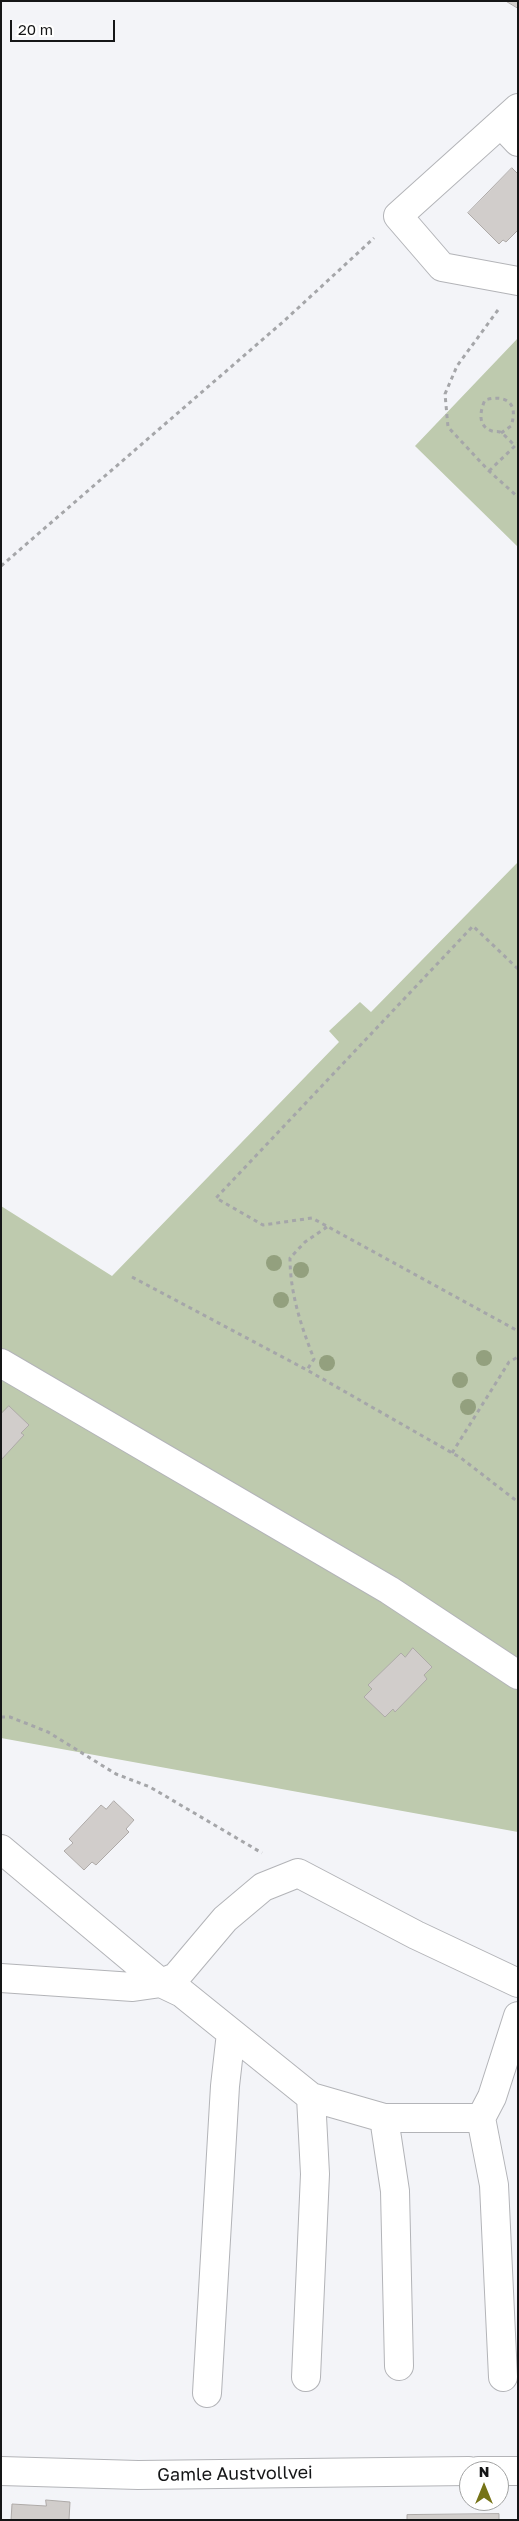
<!DOCTYPE html>
<html>
<head>
<meta charset="utf-8">
<style>
	body { margin:0 }
	#map { position:relative; width:519px; height:2521px; overflow:hidden; background:#f3f4f8; font-family:"Golos Text",sans-serif }
	canvas { display:block }
	.frame { position:absolute; inset:0; border:2px solid #151617; pointer-events:none }
	.north { position:absolute; left:459px; top:2461px; width:50px; height:50px; box-sizing:border-box; background:#fff; border:1px solid #a1a2a2; border-radius:50%; rotate:0deg; font-size:14px; font-weight:700; line-height:20px; text-align:center; color:#151617 }
	.north::after { content:''; display:block; margin:auto; width:18px; height:22px; background:#767317; clip-path:polygon(50% 0,100% 100%,50% 72%,0 100%) }
	.scale { position:absolute; left:10px; top:20px; width:105px; height:22px; box-sizing:border-box; border:2px solid #151617; border-top:0; padding-left:6px; font-size:15px; line-height:18px; white-space:nowrap; color:#151617; -webkit-text-stroke:4px #fff; paint-order:stroke }
</style>
</head>
<body>
<div id="map">
<canvas width="519" height="2521"></canvas>
<div class="frame"></div>
<div class="north">N</div>
<div class="scale">20 m</div>
</div>
<script>
const g = document.querySelector('canvas').getContext('2d');
g.lineJoin = 'round';
function fillPath(path, color) {
  g.fillStyle = color;
  g.fill(path, 'evenodd');
}
function stroke(path, color, width, dash) {
  g.strokeStyle = color;
  g.lineWidth = width;
  g.lineCap = dash ? 'butt' : 'round';
  g.setLineDash(dash || []);
  g.stroke(path);
}
function write(font, color, halo, rows, align = 'center') {
  g.font = font + ' "Golos Text",sans-serif';
  g.lineWidth = 4;
  g.setLineDash([]);
  g.textBaseline = 'middle';
  g.strokeStyle = halo;
  g.fillStyle = color;
  for (const [text, x, y, turn = 0] of rows) {
    g.save();
    g.translate(x, y);
    g.rotate((+turn || 0) * Math.PI / 180);
    g.textAlign = isNaN(turn) ? turn : align;
    if (halo) g.strokeText(text, 0, 0);
    g.fillText(text, 0, 0);
    g.restore();
  }
}
fillPath(new Path2D(`
	M518 338V547L415 446Z
	M518 862V1832L1 1738V1206L112 1276 339 1042 329 1031 360 1002 371 1012Z`), '#becaae');
const building = new Path2D(`
	M506 1H518V8Z
	M512 168 518 174V230L506 242 503 240 499 244 468 213Z
	M9 1406 29 1425 21 1433 24 1435 1 1460V1414Z
	M413 1648 432 1667 424 1675 427 1679 395 1712 393 1709 385 1717 364 1697 372 1689 368 1685 401 1653 405 1657Z
	M114 1801 134 1820 126 1829 129 1832 96 1865 92 1862 84 1870 64 1851 73 1843 69 1839 101 1805 106 1809Z
	M46 2500 70 2502 69 2520H11L12 2504 46 2506Z
	M499 2514V2520H407V2515Z`);
fillPath(building, '#d1cdcb');
stroke(building, '#aeaaa8', 1);
const minor = new Path2D(`
	M518 108 398 216 442 267 518 281
	M501 124 518 142
	M1 1363 389 1590 518 1675
	M1 1849 161 1983 182 1993 311 2097 384 2118H481L492 2097 518 2016
	M1 1978 133 1987 161 1983 176 1977 225 1919 263 1887 298 1873 416 1935 518 1983
	M384 2118 395 2191 399 2366
	M481 2118 494 2185 503 2377
	M306 2377 315 2174 311 2097
	M207 2393 225 2086 231 2033
	M1 2471 138 2475 469 2471
	M478 2471H518`);
stroke(minor, '#b3b4b8', 30);
stroke(new Path2D(`
	M498 310 457 366 445 394 448 427 489 471 518 497
	M501 433 511 426C519 403 506 394 485 400 480 411 477 426 492 431 494 432 497 431 500 432 505 435 511 442 515 446
	M489 471 518 443
	M1 566 284 321 374 238
	M518 969 473 926 216 1198 263 1225 312 1218 518 1331
	M327 1227 305 1242 290 1258C290 1293 301 1326 314 1359L307 1370 461 1458 518 1502
	M132 1277 307 1370
	M452 1453 509 1362 518 1357
	M1 1717H10L48 1732 116 1774 150 1787 262 1853`), '#a5a6a9', 3, [4, 4]);
stroke(minor, '#fff', 28);
g.fillStyle = '#93a07e';
for (const [x, y] of [
	[274,1263],
	[301,1270],
	[281,1300],
	[484,1358],
	[327,1363],
	[460,1380],
	[468,1407]
]) {
  g.beginPath();
  g.arc(x, y, 8, 0, 2 * Math.PI);
  g.fill();
}
write('18px', '#151617', '#fff', [
	["Gamle Austvollvei",235,2474,-1]
]);
</script>
</body>
</html>
